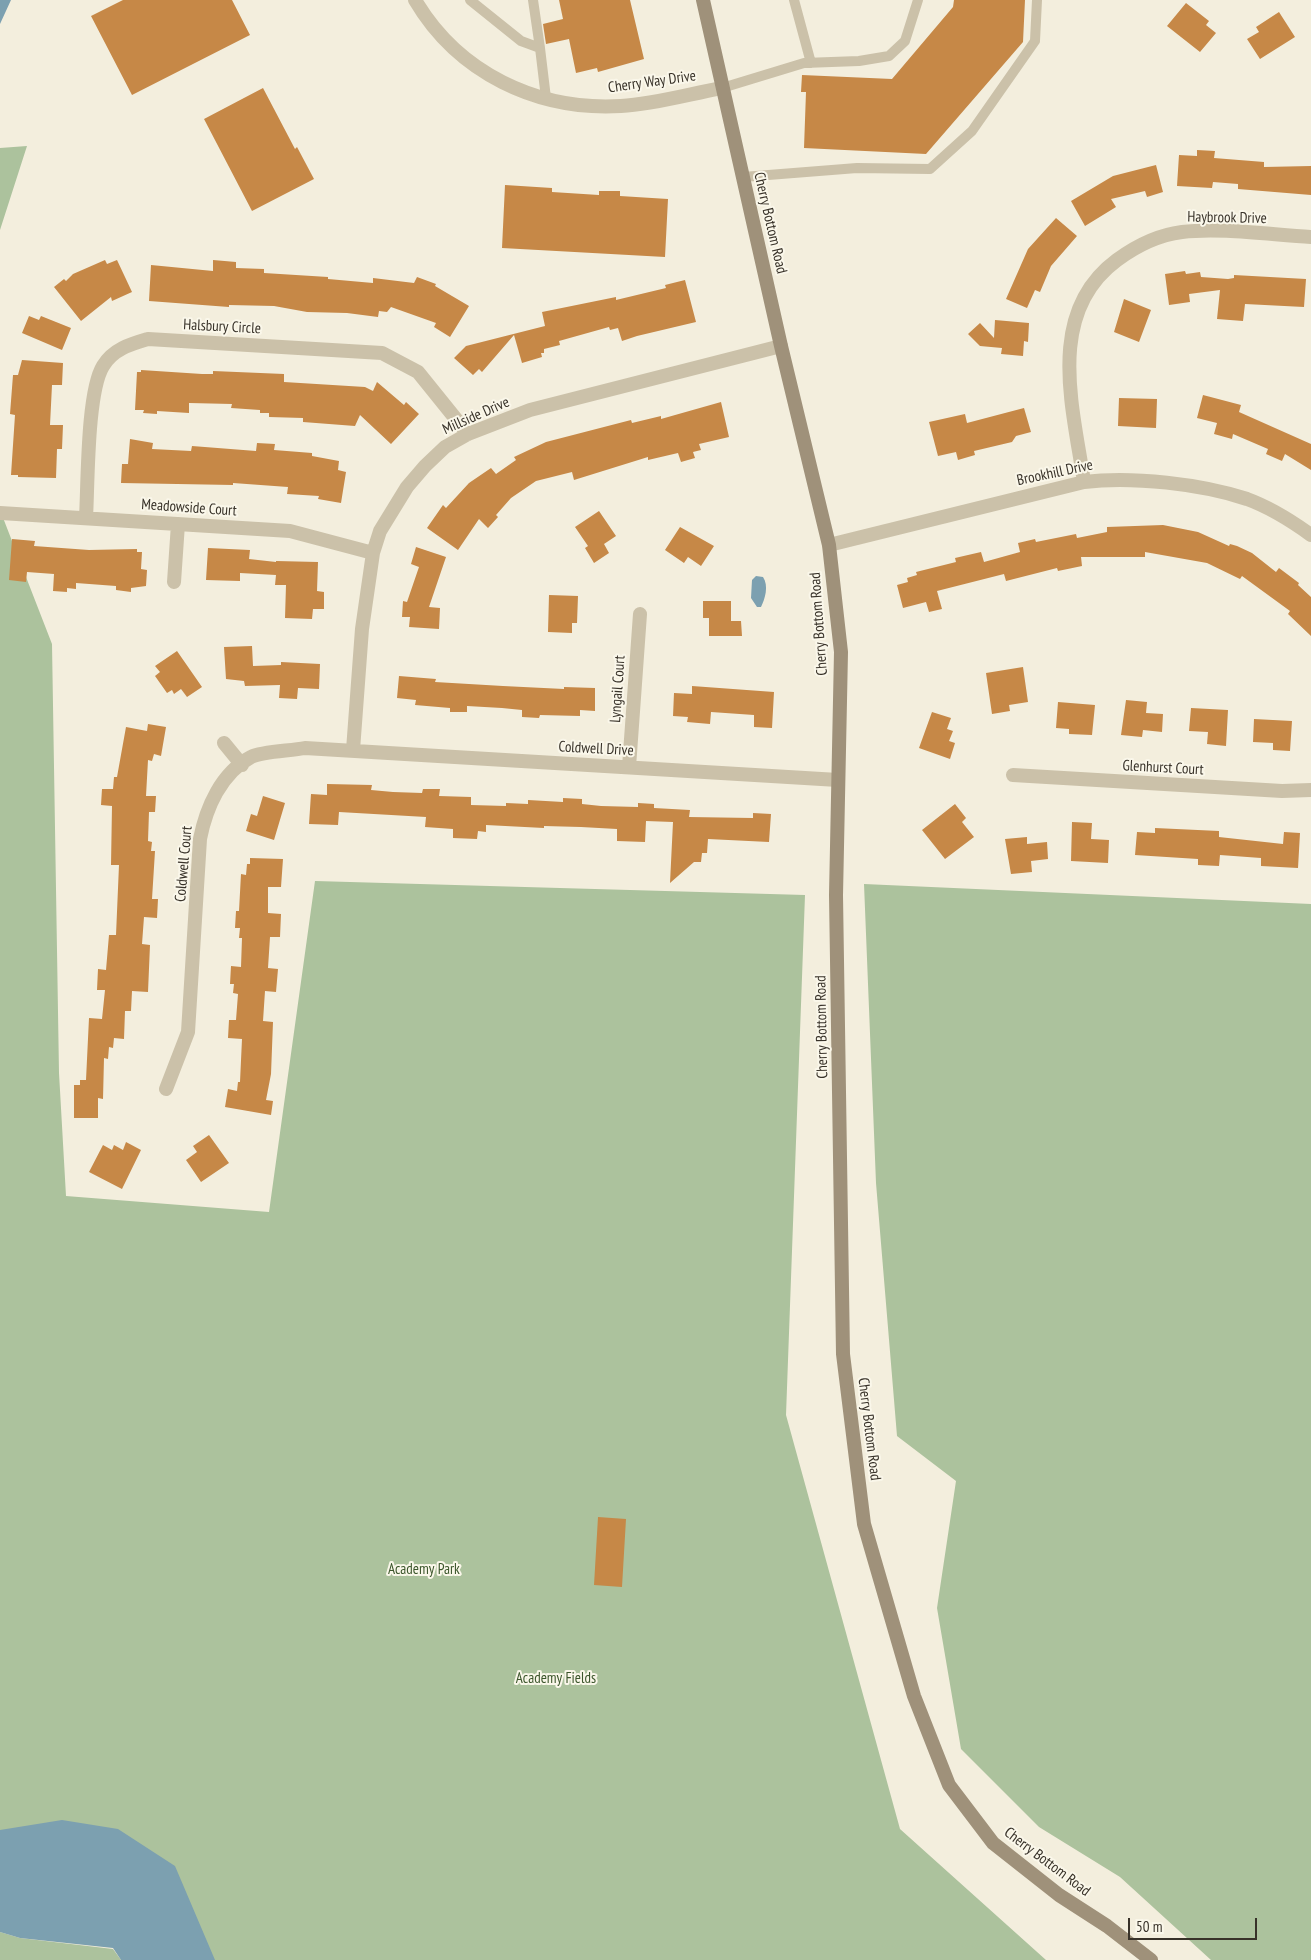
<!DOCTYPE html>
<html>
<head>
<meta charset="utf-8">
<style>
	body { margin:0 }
	#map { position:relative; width:1311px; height:1960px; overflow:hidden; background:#f3eedd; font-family:"PT Sans Narrow",sans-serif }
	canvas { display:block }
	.scale { position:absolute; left:1128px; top:1918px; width:129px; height:22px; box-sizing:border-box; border:2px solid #383229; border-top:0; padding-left:6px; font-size:15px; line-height:18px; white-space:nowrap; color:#383229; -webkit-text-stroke:4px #faf7ea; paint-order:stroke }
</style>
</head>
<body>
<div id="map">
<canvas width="1311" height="1960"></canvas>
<div class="scale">50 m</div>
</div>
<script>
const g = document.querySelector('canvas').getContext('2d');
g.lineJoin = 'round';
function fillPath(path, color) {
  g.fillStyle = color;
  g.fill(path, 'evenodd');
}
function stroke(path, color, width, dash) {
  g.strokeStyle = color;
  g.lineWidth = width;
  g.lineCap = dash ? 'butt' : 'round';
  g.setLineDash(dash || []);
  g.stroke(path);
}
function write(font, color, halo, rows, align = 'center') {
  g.font = font + ' "PT Sans Narrow",sans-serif';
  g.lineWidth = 4;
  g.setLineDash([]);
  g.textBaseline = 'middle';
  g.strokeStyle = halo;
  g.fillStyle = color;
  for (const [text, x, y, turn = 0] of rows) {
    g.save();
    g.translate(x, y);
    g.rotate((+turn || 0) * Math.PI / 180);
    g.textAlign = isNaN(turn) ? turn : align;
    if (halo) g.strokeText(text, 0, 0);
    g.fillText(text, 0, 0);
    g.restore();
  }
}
fillPath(new Path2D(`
	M27 146 0 230V148Z
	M0 510 52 644 59 1073 66 1196 269 1212 315 881 805 895 786 1415 900 1829 1046 1960H161L0 1883Z
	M864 884 1311 904V1960H1211L1120 1877 1039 1827 961 1749 937 1608 956 1481 897 1436 876 1183Z
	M0 1932 20 1938 113 1949 121 1960H0Z`), '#acc29d');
fillPath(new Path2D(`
	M0 0H11L0 24Z
	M756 576 763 577C769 586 765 599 761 607H757L751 598 752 580Z
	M62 1820 118 1829 175 1866 215 1960H121L113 1948 20 1938 0 1932V1830Z`), '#7ca0b0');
fillPath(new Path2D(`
	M123 0H232L250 35 132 95 91 16Z
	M559 0H630L644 59 598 72 597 68 576 73 569 39 546 44 543 24 563 19Z
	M954 0H1025L1023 42 926 154 804 148 806 92H801L802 75 892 79 953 7Z
	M1186 3 1209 21 1206 25 1216 33 1200 52 1167 26Z
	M1279 12 1295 37 1260 59 1247 39 1259 32 1256 27Z
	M263 88 295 149 297 147 314 179 252 211 204 119Z
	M1197 150 1215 151 1214 158 1264 162V167L1311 166V195L1238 189V184L1213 182 1212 188 1177 186 1179 155 1197 156Z
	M1156 165 1163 192 1147 197 1145 191 1111 199 1116 207 1085 226 1071 201 1113 176Z
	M505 185 552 188V192L599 195V191H620V196L668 199 665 257 502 248Z
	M1056 218 1077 236 1051 266 1040 292 1035 290 1027 308 1006 299 1028 249Z
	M105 260 107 264 117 260 132 292 112 301 111 297 81 321 54 287 64 279 66 281 73 274Z
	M213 260 236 262V268L264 269V273L328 277V279L373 283V278L414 283 417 277 436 284 435 286 469 306 450 337 434 327 436 323 391 307 387 312 379 311 378 317 347 313 307 312 274 306 229 305V307L149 301 151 265 213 271Z
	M1185 271 1186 274 1200 272 1201 277 1228 279 1234 278V275L1306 279 1304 307 1245 304 1243 321 1217 319 1220 290 1189 294 1190 302 1169 305 1165 274Z
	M685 280 696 322 637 336 622 341 618 328 610 330 609 327 559 341 560 345 544 349V353H541L542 357 522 363 514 335 482 372 479 369 473 375 454 358 466 346 545 326 542 312 616 297V300L666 288 665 285Z
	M1124 299 1151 310 1139 342 1114 332Z
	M29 316 39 320 41 316 71 328 62 350 22 333Z
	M995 320 1029 323 1028 342 1024 341 1023 356 1001 354 1002 348 980 346 968 334 980 323 994 338Z
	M22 360 63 363 62 385H52L50 425H63L62 449H57L56 478 18 477V475H11L15 415 10 414 13 375H18Z
	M141 370 202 374H213V371L284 374V382L365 387 373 391 377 382 404 405 406 402 419 414 391 444 360 415 355 426 303 422V418L269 417V413H260V410L231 408 232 404 189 403V413L157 411V414L143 413 144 410H135L137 372H141Z
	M1203 395 1241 405 1239 412 1311 444V470L1285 454 1282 461 1266 454 1268 449 1233 434 1232 439 1214 434 1217 423 1197 418Z
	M1119 398 1157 399 1156 428 1118 426Z
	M721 402 729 437 699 444 701 450 693 452 695 458 681 462 678 453 648 460V457L574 480 572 472 536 481 511 498 496 515 498 517 488 528 479 519 458 550 427 528 443 505 446 508 469 483 491 468 496 474 516 460 514 457 546 442 631 420 632 423 661 416V419Z
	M1024 408 1031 432 1016 436 1012 442 974 451 975 455 958 460 956 452 938 456 929 422 965 414 967 423Z
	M130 439 153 443 152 449 191 451 192 446 256 451 257 443 275 444 274 450 312 453V456L339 461 338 470 346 472 341 503 318 499 319 496 287 494 288 487 233 483V485L121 483 122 464H128Z
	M599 511 616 536 604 544 609 553 594 563 585 548 588 546 575 527Z
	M1163 525 1198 532 1229 546 1230 544 1237 546 1252 553 1276 572 1279 568 1299 583 1298 585 1311 597V636L1288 614 1290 611 1242 576 1240 579 1207 563 1145 552V557H1081L1082 566 1058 571 1057 568 1006 581 1004 574 937 591 942 609 929 612 926 602 903 608 897 585 908 582 907 578 917 575 916 572 956 562 955 558 981 552 984 562 1020 552 1018 543 1035 539 1036 542 1076 534 1077 538 1107 532V527Z
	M680 527 714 546 701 566 688 557 684 563 665 550Z
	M12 539 35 541 34 546 89 550 137 549V552H142L141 569 147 570 146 586 131 588V592L116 590V586L76 583V589L67 588V592L53 591 54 574 27 572 26 582 9 580Z
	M416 547 446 557 429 607 440 608 439 629 409 627 410 617H402L403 601 407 602 419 567 411 564Z
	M208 548 250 550 249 559 276 562V561L318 562 317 591 324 592V609H313L312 619 285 618 286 585H275L276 575 240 573V581L206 580Z
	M549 595 578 596 577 623H572V633L548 632Z
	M703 601H731V621H741L742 636H709V618H703Z
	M252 646 253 666 281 665V662L320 664 319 689 298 688 297 699 279 698 280 685 245 686 244 681 226 679 224 647Z
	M177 651 202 687 187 697 181 689 174 694 172 690 167 693 155 676 160 672 155 666Z
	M1023 667 1028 702 1009 705 1010 711 992 714 986 673Z
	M399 676 436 679 435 682 503 686 564 689V687L595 688V711L580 710V716L540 715 539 718 522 717V710L502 708 467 706V712H450V708L415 705 416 700 397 698Z
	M692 686 774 692 772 728 754 727V715L711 712 710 724 687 722 688 717 673 716 674 693 692 694Z
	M1126 700 1147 702 1146 713 1163 714 1162 732 1143 730 1142 737 1121 735Z
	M1058 702 1095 705 1092 735 1069 734V729L1056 728Z
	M1191 708 1228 710 1226 746 1207 744 1208 732 1189 731Z
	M932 712 951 718 947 729 953 731 949 741 955 743 950 759 919 748Z
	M1254 719 1292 721 1290 751 1273 750V743L1253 742Z
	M148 724 166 727 161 756 154 754 152 761 148 760 146 796H156L155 812H149L148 841 152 842 151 851H155L152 899H158L157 918 144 917 142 944 150 945 148 992 132 991 131 1011H125L124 1039 114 1038 113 1048 109 1047 108 1059 104 1058 103 1099 98 1098V1118H74V1085H80V1080H86L89 1018 102 1019 105 990H97L98 969 106 970 109 935H116L119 865H111L112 806 101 805 102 789H113L114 777H117L126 727 147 731Z
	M327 784 372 785 371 790 393 792 422 793 423 789H440L439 796 471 797V805L506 806V803L528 804V800L563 802V798L582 799V804L601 806 638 807V803L654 804V808L690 810 689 817 753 818V813L771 814 769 842 708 839 707 853H702L701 862H694L670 883 673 822 646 821 645 842 617 841V829L581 827 544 826V828L486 825V832L478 831 477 839 453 838V829L425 827 426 817 339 812 338 825 309 824 311 794 327 795Z
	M263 796 285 803 274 840 246 831 251 814 257 816Z
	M955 804 966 818 962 822 974 837 945 859 922 830Z
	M1072 822 1092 823 1091 839 1109 840 1108 863 1071 861Z
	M1155 828 1219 831V837L1283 844 1284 832 1300 833 1298 868 1261 866V858L1220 855 1219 866 1198 865V859L1135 855 1137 832 1155 833Z
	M1027 837V844L1047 842 1048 859 1031 861 1032 872 1011 874 1005 839Z
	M250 858 283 859 281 887H268V913L281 914 280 937H270L268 968 278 969 276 992 265 991 263 1021 273 1022 271 1074 266 1100 273 1101 271 1115 225 1107 228 1089 237 1091 238 1082H240L242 1039 228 1038 229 1020H236L238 994 233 993 234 984H230L231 966 241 967 242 938H239L240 928H235L236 911H239L241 874 246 875 247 864H250Z
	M209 1135 229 1163 201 1182 186 1160 197 1152 193 1146Z
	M126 1142 141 1150 122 1189 89 1172 103 1145 112 1150 114 1145 123 1150Z
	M598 1517 626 1519 622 1587 594 1585Z`), '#c68847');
stroke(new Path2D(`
	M470 0 521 41 540 48 546 98
	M533 0 540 48
	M794 0 811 63
	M722 88 804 63 859 61 889 56 905 41 918 0
	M743 177 857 168 930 169 972 131 1035 41 1037 0`), '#cbc1a9', 10);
stroke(new Path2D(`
	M415 0C458 73 537 111 621 106 655 104 689 94 722 88
	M1084 482C1073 407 1045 313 1117 260 1136 246 1158 235 1182 232 1219 227 1273 235 1311 237
	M0 513 290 531 373 553
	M86 518C88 483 87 392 103 366 113 349 131 344 148 339L382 353 418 372 468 434
	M829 545 1084 482C1132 476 1202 484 1247 499 1269 507 1293 522 1311 535
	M174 582 178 524
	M224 743 242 765
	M353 750 362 629 373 553 380 531 407 487 425 466 445 447 468 434 530 410 781 346
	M629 767 640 614
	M1013 775 1282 791 1311 790
	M166 1089 188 1032 200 839C206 808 221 773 251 757 263 751 291 751 305 748L838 780`), '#cbc1a9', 14);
stroke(new Path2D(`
	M703 0 781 346 829 545 841 652 836 895 843 1354 864 1524 914 1696 949 1785 993 1843 1059 1895 1107 1926 1151 1960`), '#9f917a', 14);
write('15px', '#383229', '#faf7ea', [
	["Cherry Way Drive",652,82,-8],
	["Haybrook Drive",1227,218,1],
	["Cherry Bottom Road",770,223,77],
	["Halsbury Circle",222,327,3],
	["Millside Drive",476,416,-24],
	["Brookhill Drive",1055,473,-12],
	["Meadowside Court",189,508,4],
	["Cherry Bottom Road",819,624,-94],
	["Lyngail Court",618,689,-86],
	["Coldwell Drive",596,749,3],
	["Glenhurst Court",1163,768,3],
	["Coldwell Court",184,864,-85],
	["Cherry Bottom Road",822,1027,-91],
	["Cherry Bottom Road",869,1429,83],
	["Cherry Bottom Road",1047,1862,37]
]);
write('15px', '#3c562c', '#faf7ea', [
	["Academy Park",424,1570],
	["Academy Fields",556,1679]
]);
</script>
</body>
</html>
